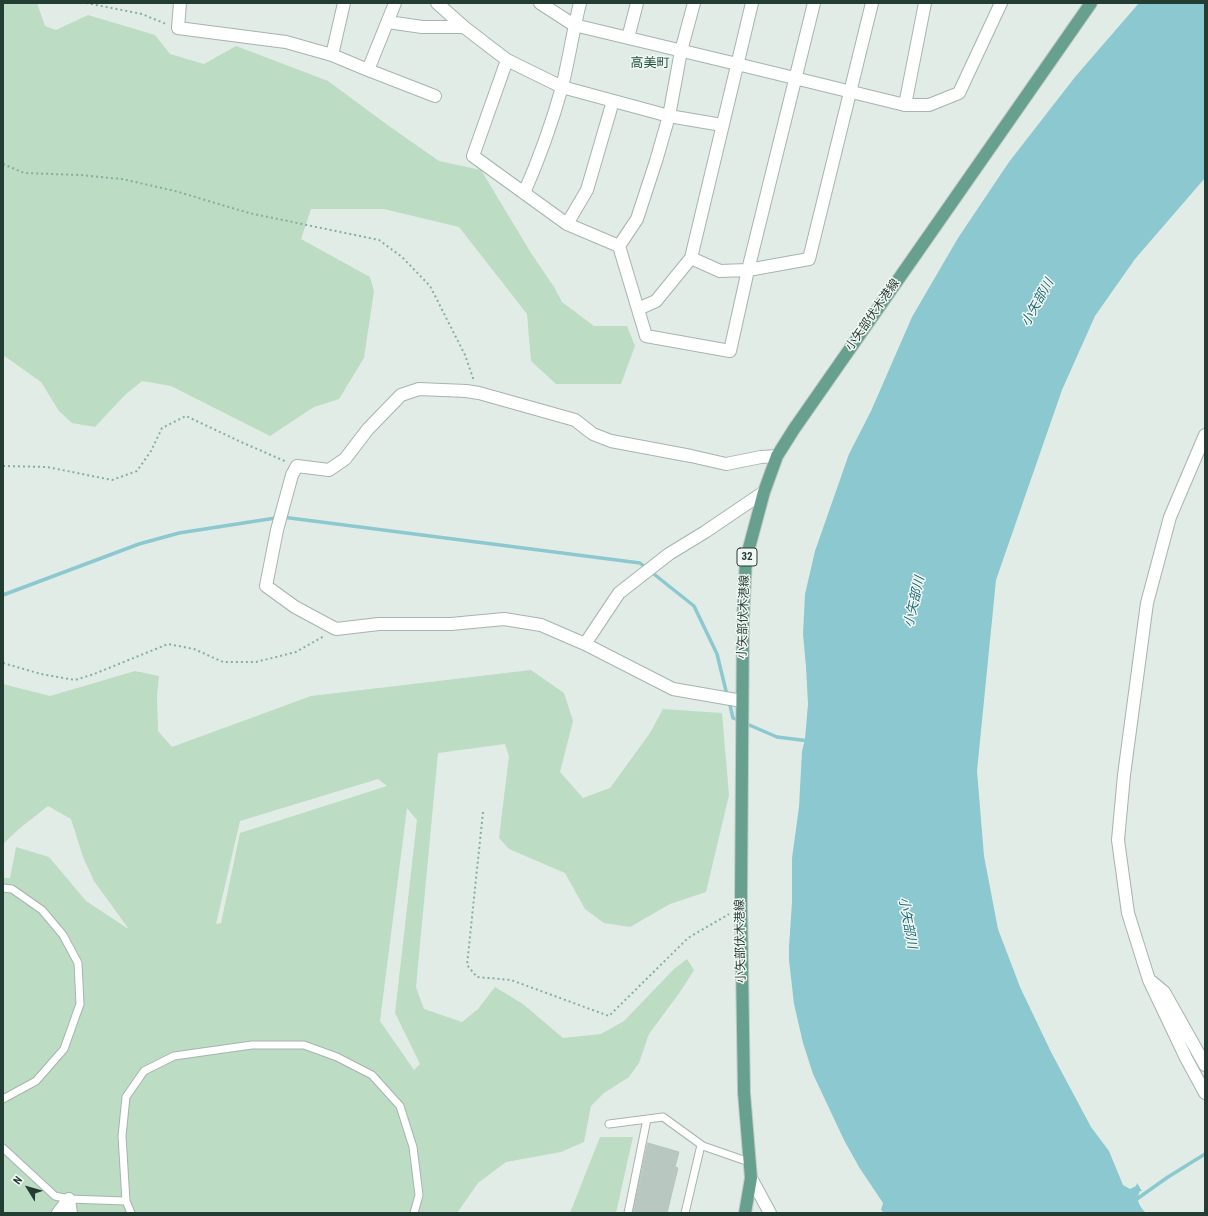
<!DOCTYPE html>
<html>
<head>
<meta charset="utf-8">
<style>
	body { margin:0 }
	#map { position:relative; width:1208px; height:1216px; overflow:hidden; background:#e2ece7; font-family:"Roboto Condensed",sans-serif }
	canvas { display:block }
	.frame { position:absolute; inset:0; border:4px solid #233d34; pointer-events:none }
	.north { position:absolute; left:8px; top:1168px; width:40px; height:40px; -webkit-text-stroke:3px #f3f8f5; paint-order:stroke; rotate:307deg; font-size:11px; font-weight:700; line-height:16px; text-align:center; color:#233d34 }
	.north::after { content:''; display:block; margin:auto; width:14px; height:18px; background:#233d34; clip-path:polygon(50% 0,100% 100%,50% 72%,0 100%) }
</style>
</head>
<body>
<div id="map">
<canvas width="1208" height="1216"></canvas>
<div class="frame"></div>
<div class="north">N</div>
</div>
<script>
const g = document.querySelector('canvas').getContext('2d');
g.lineJoin = 'round';
function fillPath(path, color) {
  g.fillStyle = color;
  g.fill(path, 'evenodd');
}
function stroke(path, color, width, dash) {
  g.strokeStyle = color;
  g.lineWidth = width;
  g.lineCap = dash ? 'butt' : 'round';
  g.setLineDash(dash || []);
  g.stroke(path);
}
function write(font, color, halo, rows, align = 'center') {
  g.font = font + ' "Roboto Condensed","Noto Sans JP",sans-serif';
  g.lineWidth = 3;
  g.setLineDash([]);
  g.textBaseline = 'middle';
  g.strokeStyle = halo;
  g.fillStyle = color;
  for (const [text, x, y, turn = 0] of rows) {
    g.save();
    g.translate(x, y);
    g.rotate((+turn || 0) * Math.PI / 180);
    g.textAlign = isNaN(turn) ? turn : align;
    if (halo) g.strokeText(text, 0, 0);
    g.fillText(text, 0, 0);
    g.restore();
  }
}
fillPath(new Path2D(`
	M3 3H37L45 26 56 30 88 15 155 35 170 54 204 64 236 46 328 81 389 126 439 161 481 170 531 253 554 287 562 302 594 326H627L635 346 621 384H556L531 361 527 314 459 227 384 209H311L301 239 370 277 374 291 364 358 339 399 314 407 270 436 171 386 142 381 125 395 95 427 72 423 59 411 41 382 3 355Z
	M531 670 564 693 573 721 560 772 583 798 610 788 650 733 663 709 722 713 729 795 706 892 670 904 630 927 604 923 585 909 565 873 509 849 499 838 509 756 505 744 438 753 416 987 424 1009 462 1022 478 1009 495 987 523 1004 563 1038 601 1034 624 1021 674 969 687 959 694 970 680 992 649 1034 639 1063 629 1077 604 1093 591 1106 584 1142 561 1152 506 1162 478 1183 457 1213H3V878H10L16 847 49 857 86 901 127 928H128L94 881 83 857 71 819 48 806 20 828 3 844V684L50 696 135 671 159 676 157 696 158 731 172 747 311 696ZM378 779 387 786 240 833 221 923 216 924 240 821ZM407 808 417 820 395 1013 420 1064 414 1070 380 1021Z
	M600 1137H633L616 1213H570Z`), '#bcdcc3');
fillPath(new Path2D(`
	M1139 3H1205V178L1135 259 1095 316 1062 390 996 580 977 771 984 856 998 929 1020 987 1051 1052 1091 1127 1109 1151 1123 1185 1130 1189 1136 1186 1137 1183 1142 1191H1140C1135 1200 1140 1207 1146 1213H884L881 1210 883 1203 859 1167 844 1140 813 1074 803 1043 794 1004 789 960V947L792 902V858L799 807 802 751 805 739 808 704 806 667 803 634 805 594 815 551 849 454 871 411 912 317 958 238 1009 162 1075 77Z`), '#8cc8cf');
stroke(new Path2D(`
	M3 595 139 544 179 533 282 517 640 563 694 606 717 654 727 695
	M729 701 733 718 777 737 809 741
	M1134 1201 1168 1177 1205 1154`), '#8cc8cf', 3.5);
const building = new Path2D(`
	M648 1143 679 1152 675 1167 678 1168 667 1213H633Z`);
fillPath(building, '#b8c7c0');
stroke(building, '#b5c5be', 1);
const service = new Path2D(`
	M3 888 12 889 42 910 63 935 78 963 80 1004 64 1049 36 1081 3 1099
	M609 1124 663 1117 703 1146 749 1162
	M3 1148 55 1196 69 1199 126 1201
	M131 1213 126 1201 122 1136 126 1097 144 1071 174 1056 252 1045H304L337 1057 372 1075 400 1106 413 1147 419 1195 414 1213
	M628 1213 647 1119
	M685 1213 701 1145`);
const minor = new Path2D(`
	M180 3 178 28 286 42 332 55 368 70 395 3
	M437 3 464 27 507 60 473 156 567 224 619 246 646 336 730 351 748 270 720 271 691 258
	M540 3 574 25 737 64
	M814 3 748 270 809 259 872 3
	M388 22 422 27H464
	M628 38 637 3
	M332 55 344 3
	M507 60 562 87 669 116 722 125
	M368 70 435 96
	M905 105 925 3
	M524 193C539 159 552 123 562 87 569 59 573 31 580 3
	M567 224 587 190 613 101
	M619 246 637 219 656 161 669 116 681 51 694 3
	M638 309 656 301 691 258 752 3
	M1205 435 1170 517 1147 603 1124 775 1118 840 1128 913 1149 980 1186 1058 1205 1093
	M585 644 619 593 669 554 705 532 764 492
	M742 701 673 689 585 644 541 625 504 619 451 624H379L336 629 295 607 266 586 277 530 292 475 297 466 329 470 345 459 368 429 401 395 419 389 466 391 479 393 575 420 593 434 611 441 691 456 726 464 761 457 777 456
	M1152 982 1164 992 1205 1065
	M751 1178 770 1213`);
const tertiary = new Path2D(`
	M737 64 905 105H929L959 93 1001 3
	M69 1199 71 1213
	M58 1213 69 1199`);
const primary = new Path2D(`
	M745 1213 751 1178 744 1093 741 902 743 619 746 559 764 492 777 456 794 429 1091 3`);
stroke(service, '#a5b4ae', 9);
stroke(minor, '#a5b4ae', 14);
stroke(tertiary, '#a5b4ae', 14);
stroke(primary, '#c1c9c6', 14);
stroke(new Path2D(`
	M86 3 142 14 166 24
	M3 164 24 173 80 175 122 179 175 191 249 213 379 240 402 257 430 286 465 355 474 381
	M3 466 47 467 112 480 137 471 151 451 162 428 186 416 241 442 287 462
	M3 663 41 674 75 680 94 674 168 644 194 649 223 662H256L296 652 324 636
	M483 812 467 965 477 977 511 980 609 1016 688 938 729 914`), '#84af9f', 2, [2, 3]);
stroke(service, '#fff', 7);
stroke(minor, '#fff', 12);
stroke(tertiary, '#fff', 12);
stroke(primary, '#68a08f', 12);
for (const [x, y, w] of [
	[747,557,20]
]) {
  const box = new Path2D();
  box.roundRect(x - w / 2, y - 9, w, 18, 3);
  g.fillStyle = '#f3f8f5';
  g.fill(box);
  stroke(box, '#233d34', 1);
}
write('bold 11px', '#233d34', null, [
	["32",747,557]
]);
write('12px', '#233d34', '#f3f8f5', [
	["小矢部伏木港線",873,315,-55],
	["小矢部伏木港線",744,617,-88],
	["小矢部伏木港線",741,941,-91]
]);
write('13px', '#1f4e41', '#f3f8f5', [
	["高美町",650,64]
]);
write('italic 13px', '#1e6c77', '#f3f8f5', [
	["小矢部川",1038,303,-61],
	["小矢部川",915,602,-77],
	["小矢部川",907,923,80]
]);
</script>
</body>
</html>
